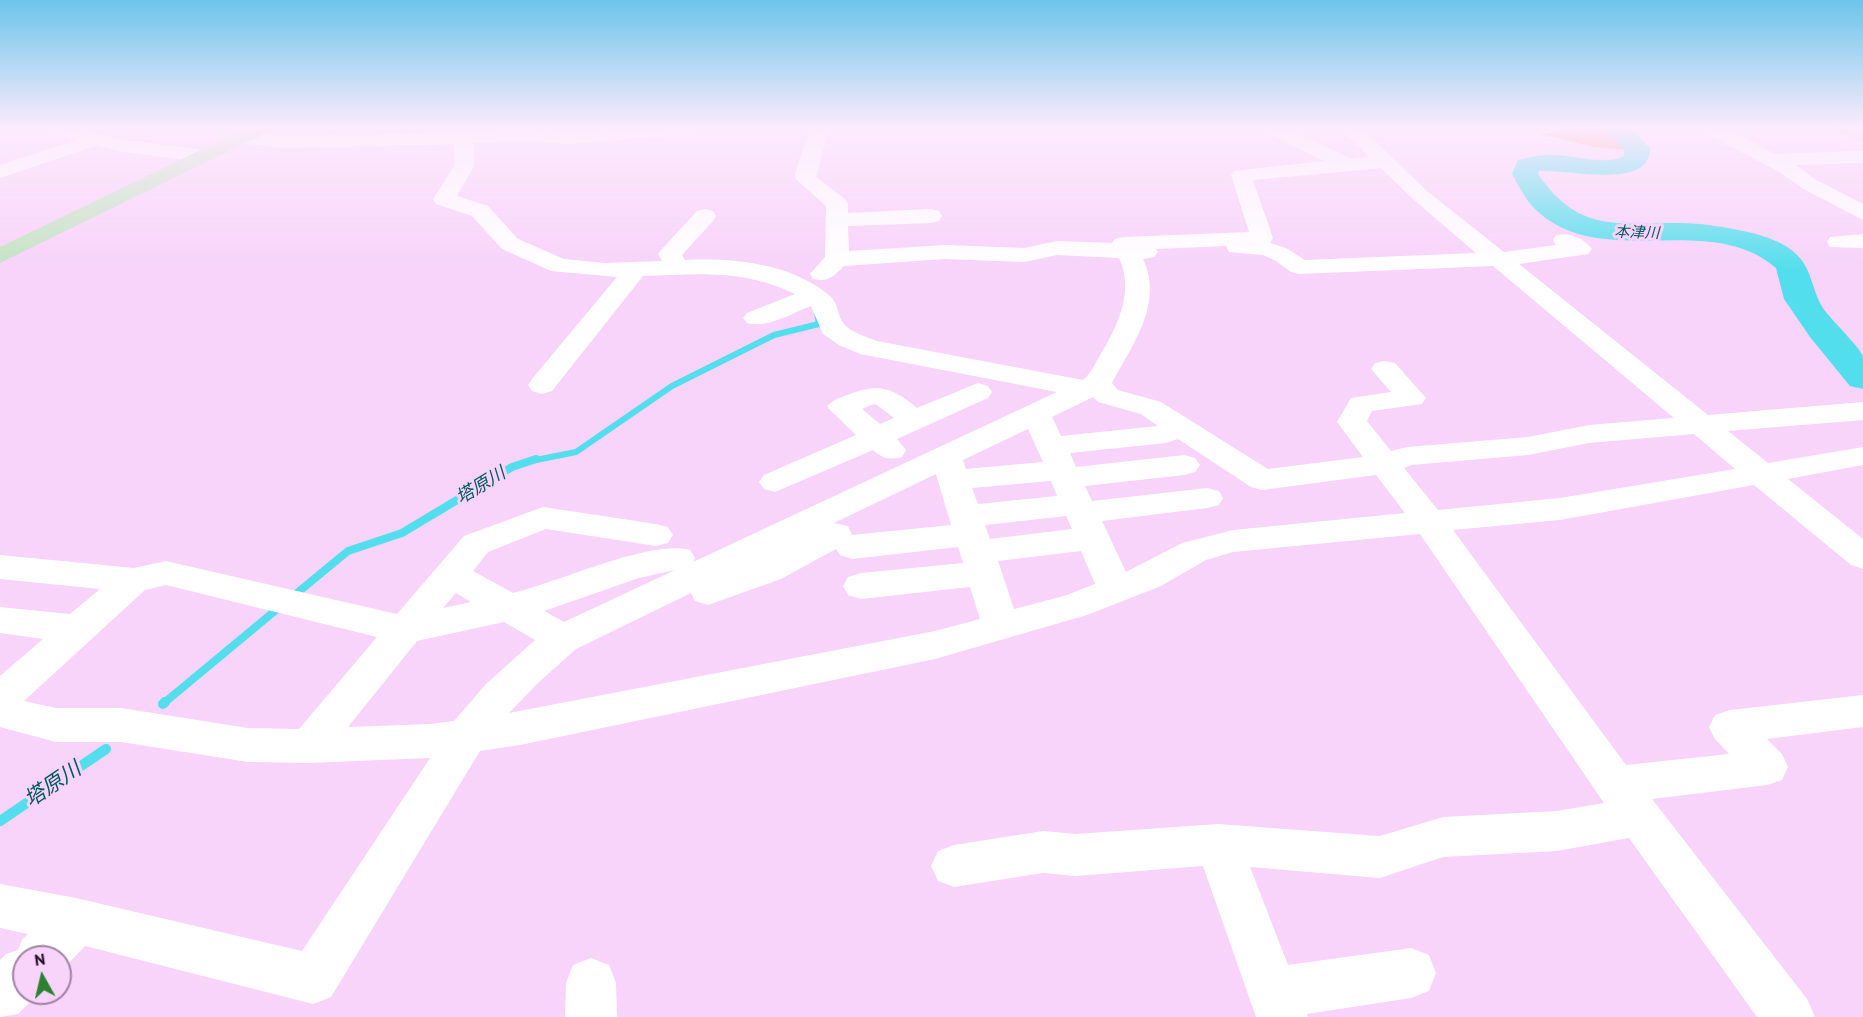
<!DOCTYPE html>
<html>
<head>
<meta charset="utf-8">
<style>
	body { margin:0 }
	#map { position:relative; width:1863px; height:1017px; overflow:hidden; background:#f8d3fa; font-family:"PT Sans",sans-serif }
	canvas { display:block }
	.north { position:absolute; left:12px; top:945px; width:60px; height:60px; box-sizing:border-box; background:#f8d3fa; border:2px solid #a182a3; border-radius:50%; rotate:352deg; font-size:16px; font-weight:700; line-height:24px; text-align:center; color:#1e0920 }
	.north::after { content:''; display:block; margin:auto; width:21px; height:27px; background:#2a8230; clip-path:polygon(50% 0,100% 100%,50% 72%,0 100%) }
</style>
</head>
<body>
<div id="map">
<canvas width="1863" height="1017"></canvas>
<div class="north">N</div>
</div>
<script>
const g = document.querySelector('canvas').getContext('2d');
g.lineJoin = 'round';
function fillPath(path, color) {
  g.fillStyle = color;
  g.fill(path, 'evenodd');
}
function stroke(path, color, width, dash) {
  g.strokeStyle = color;
  g.lineWidth = width;
  g.lineCap = dash ? 'butt' : 'round';
  g.setLineDash(dash || []);
  g.stroke(path);
}
function write(font, color, halo, rows, align = 'center') {
  g.font = font + ' "PT Sans","Noto Sans JP",sans-serif';
  g.lineWidth = 6;
  g.setLineDash([]);
  g.textBaseline = 'middle';
  g.strokeStyle = halo;
  g.fillStyle = color;
  for (const [text, x, y, turn = 0] of rows) {
    g.save();
    g.translate(x, y);
    g.rotate((+turn || 0) * Math.PI / 180);
    g.textAlign = isNaN(turn) ? turn : align;
    if (halo) g.strokeText(text, 0, 0);
    g.fillText(text, 0, 0);
    g.restore();
  }
}
fillPath(new Path2D(`
	M1561 127C1593 127 1608 120 1627 150L1594 147 1540 134 1551 133Z`), '#fe948d');
stroke(new Path2D(`
	M531 461 576 452 672 386 774 335 819 324 817 313`), '#52deec', 6);
stroke(new Path2D(`
	M291 598 348 551 402 533 512 467 536 459
	M164 703 282 605`), '#52deec', 8);
stroke(new Path2D(`
	M163 704 165 702
	M0 821 106 749`), '#52deec', 10);
fillPath(new Path2D(`
	M1604 127H1630L1650 148C1651 191 1566 169 1539 171L1538 174C1578 233 1617 223 1680 223 1703 223 1725 227 1748 232 1764 236 1785 242 1797 255 1812 269 1812 291 1823 308 1830 319 1861 348 1863 357 1863 366 1863 380 1863 389L1850 386 1810 337 1784 299 1776 268C1708 209 1601 273 1535 209 1525 199 1519 186 1512 174L1518 160C1530 157 1542 154 1555 155 1575 155 1606 166 1624 156V150Z`), '#52deec');
fillPath(new Path2D(`
	M43 127H74L124 140 205 150 212 152 215 156 212 160 205 162 123 152 98 145 0 178V165L77 140 45 131Z
	M452 127H470L471 132 525 129 571 132 631 127H707L705 131 698 133 571 144 525 141 473 143 474 166 457 196 488 206 518 239 564 259 605 263 662 261 658 254 662 249 697 211 705 209 713 211 716 216 713 221 682 255 685 260C733 258 791 263 830 296 839 304 837 316 844 324 852 333 867 337 877 341L1083 380C1090 375 1095 364 1099 357 1117 327 1135 292 1119 258L1057 255 1024 262 945 259 844 266C834 276 828 283 813 279L810 274 825 257 826 206 796 179 795 173 811 127H829L816 177 845 199 848 204V213L931 209 939 211 942 216 939 221 931 223 848 226 849 251 945 245 1024 248 1057 241 1112 243 1115 239 1123 237 1249 232 1231 175 1234 171 1324 161 1264 131 1262 127H1286L1351 159 1369 157 1340 127H1360L1427 191 1504 252 1556 245 1553 240 1556 235C1569 232 1584 238 1592 249L1588 254 1519 264 1708 415 1863 402V420L1728 431 1768 463 1863 447V465L1788 479 1863 539V569L1851 565 1754 485 1560 520 1453 530 1626 765 1729 754 1715 739 1709 727 1715 715 1730 710 1863 695V727L1767 739 1782 754 1788 767 1782 780 1767 785 1652 799 1807 999 1815 1017H1757L1629 838 1557 851 1443 857 1380 878 1250 867 1288 965 1411 948 1429 955 1436 973 1429 991 1411 998 1307 1014 1308 1017H1256L1203 866 1076 876 1043 873 954 887 938 881 931 866 938 851 954 845 1043 831 1076 834 1218 824 1380 836 1443 817 1557 811 1604 803 1420 534 1233 552 1206 560 1161 586 1087 615 935 659 520 745 480 751 331 997 313 1004 85 946 60 972V957H24V993H39L18 1014 0 1017V960L6 954 18 950 22 940 28 934 0 928V884L76 898 302 951 430 758 309 763 248 762 121 742H56L0 727V676L43 639 0 633V607L70 614 100 589 0 579V555L134 568 166 561 397 614 464 536 543 507 656 524 668 527 673 535 668 543 656 546 546 529 488 552 473 571 513 593C556 583 651 539 690 550L695 558 693 562 1057 392 860 354 839 345 823 334 811 306C792 313 767 329 747 323L743 318 747 313 795 294C744 269 698 274 643 276L552 391 542 394 532 391 528 385 532 379 617 277 551 271 502 249 472 216 436 204 433 199 454 166V144L286 148 243 143 236 141 234 137 236 133 243 131 286 136 453 133ZM1381 168 1413 199 1476 253 1305 260 1286 248 1270 243 1273 238 1253 180ZM1226 246 1229 252 1263 255 1276 261 1291 272 1299 274 1493 266 1674 418 1589 425 1528 437 1407 447 1391 451 1367 421 1372 411 1422 404 1426 398 1395 363 1385 361 1375 363 1371 369 1391 392 1351 398 1337 422 1363 457 1268 469 1161 402 1118 390 1112 383C1132 346 1164 303 1143 259L1154 257 1158 252 1156 249ZM1093 397 1098 402 1141 414 1158 426 1061 436 1052 417ZM1028 429 1043 462 966 469 963 460ZM1694 434 1735 469 1560 498 1438 510 1404 468 1411 465 1528 455 1589 443ZM1178 439 1251 487 1262 490 1376 475 1405 513 1233 530 1182 543 1126 572 1102 521 1207 508 1219 505 1223 498 1219 491 1207 488 1092 501 1085 486 1184 475 1195 472 1200 465 1195 458 1184 455 1076 467 1070 453 1166 443ZM936 474 951 525 852 535 848 526 834 523ZM1051 481 1057 496 978 504 972 488ZM1066 516 1072 529 990 539 985 525ZM958 547 963 563 861 573 848 577 843 586 848 595 861 599 970 587 980 619 935 631 509 713 538 683 576 649 691 593 695 601 708 605 781 579 836 549 840 555 852 559ZM1081 551 1095 584 1064 596 1014 609 998 561ZM675 570 564 622 544 611 639 578ZM166 585 377 637 299 729 248 728 121 708H56L24 701 145 590ZM456 593 471 602 443 608ZM504 622 535 640 486 684 454 721 431 724 348 727 417 641Z
	M1707 127H1731L1729 130 1775 154 1863 151V163L1796 165 1816 180 1863 204V220L1802 188 1778 171 1707 134 1705 130Z
	M1863 234V248L1830 247 1827 242 1830 237Z
	M978 383 988 386 992 392 988 398 897 439 906 450 902 457C890 460 882 459 873 450L775 492 764 489 759 482 764 475 856 435 827 407C832 400 839 398 847 395 879 383 892 387 917 408ZM874 404 877 405 894 418 880 424 862 409Z
	M591 958 609 965 616 983 617 1017H565L566 983 573 965Z`), '#fff');
fillPath(new Path2D(`
	M248 127H272L270 131 0 263V247Z
	M1833 127 1863 129V142L1835 131Z`), '#c3e3c2');
const sky = g.createLinearGradient(0, 0, 0, 270);
sky.addColorStop(0, '#6cc5ea');
sky.addColorStop(0.47, '#fcebfd');
sky.addColorStop(1, '#fcebfd00');
g.fillStyle = sky;
g.fillRect(0, 0, 1863, 270);
write('italic 15px', '#00575e', '#f8d3fa', [
	["本津川",1637,233,2]
]);
write('italic 18px', '#00575e', '#f8d3fa', [
	["塔原川",481,486,-31]
]);
write('italic 21px', '#00575e', '#f8d3fa', [
	["塔原川",53,785,-34]
]);
</script>
</body>
</html>
